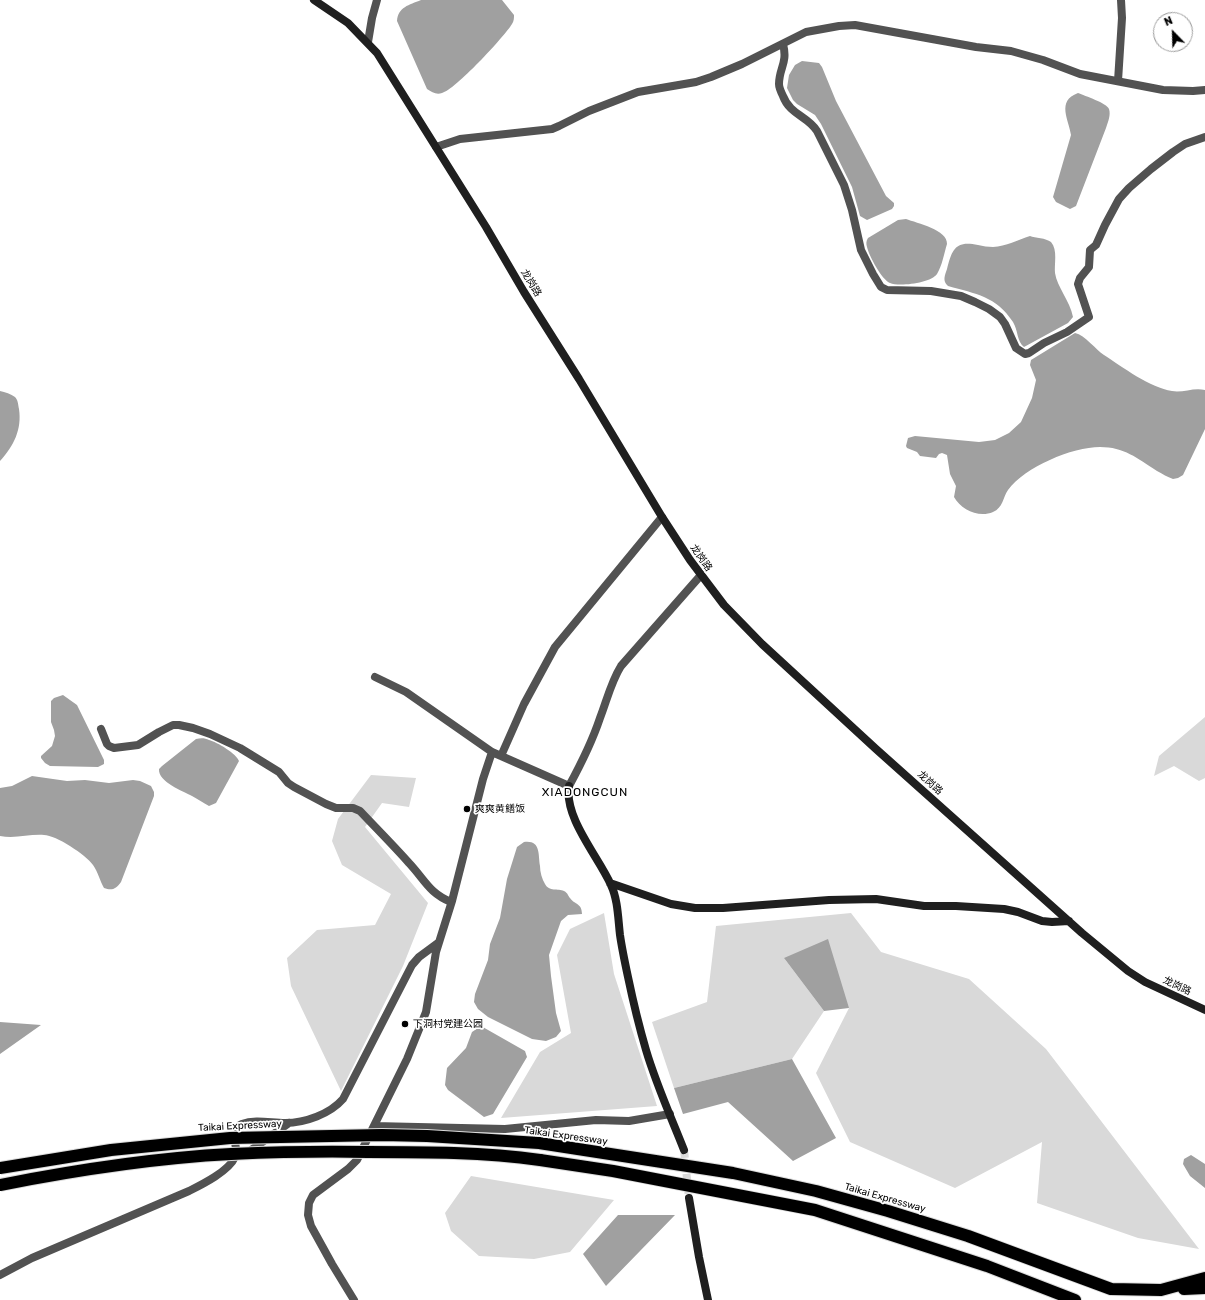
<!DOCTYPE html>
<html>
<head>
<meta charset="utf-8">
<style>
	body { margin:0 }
	#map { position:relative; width:1205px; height:1300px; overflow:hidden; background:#fff; font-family:Rubik,sans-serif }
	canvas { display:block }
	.north { position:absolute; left:1153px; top:12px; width:40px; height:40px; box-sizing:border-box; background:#fff; border:1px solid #999; border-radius:50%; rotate:337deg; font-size:11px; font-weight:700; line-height:16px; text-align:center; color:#000 }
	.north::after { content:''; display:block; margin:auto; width:14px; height:18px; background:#000; clip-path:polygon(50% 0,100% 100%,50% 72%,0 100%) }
</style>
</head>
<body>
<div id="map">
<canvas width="1205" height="1300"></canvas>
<div class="north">N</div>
</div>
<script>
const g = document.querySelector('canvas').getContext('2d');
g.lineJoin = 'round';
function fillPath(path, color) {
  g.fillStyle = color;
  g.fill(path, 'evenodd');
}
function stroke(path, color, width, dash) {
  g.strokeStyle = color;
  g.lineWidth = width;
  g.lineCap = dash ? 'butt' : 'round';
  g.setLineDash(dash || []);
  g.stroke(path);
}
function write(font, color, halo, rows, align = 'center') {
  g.font = font + ' Rubik,"Noto Sans SC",sans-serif';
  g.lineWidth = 3.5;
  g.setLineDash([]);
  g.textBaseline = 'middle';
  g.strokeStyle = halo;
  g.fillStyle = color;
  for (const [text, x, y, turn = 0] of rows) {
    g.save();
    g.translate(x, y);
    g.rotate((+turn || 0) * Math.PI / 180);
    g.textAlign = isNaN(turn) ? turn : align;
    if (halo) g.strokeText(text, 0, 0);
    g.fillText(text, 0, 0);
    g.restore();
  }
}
fillPath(new Path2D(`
	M1205 717V778L1199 781 1174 766 1154 776 1159 756Z
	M371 775 416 778 409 807 382 803 365 827 428 903 403 966 341 1091 291 986 287 958 317 930 375 925 391 894 342 865 332 841 338 819Z
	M604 913 614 974 657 1106 501 1118 540 1052 571 1033 557 955 570 929Z
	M851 913 881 952 969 979 1046 1049 1199 1249 1138 1238 1037 1203 1042 1142 955 1188 850 1142 816 1073 849 1008 784 958 824 1011 792 1059 674 1088 652 1022 707 1002 716 926Z
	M471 1176 614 1200 570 1252 534 1259 479 1256 451 1231 445 1213Z`), '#d9d9d9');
fillPath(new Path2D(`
	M421 0H502L514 15C514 18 514 21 512 24 504 37 455 90 442 93 436 95 432 92 427 89L397 21C398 7 409 5 421 0Z
	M802 61 819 63 822 67 836 101 886 196 894 203V206L892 209 867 220 860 216 852 187 821 124 815 115 797 104 793 100 787 88 789 75 795 65Z
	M1078 93C1085 96 1107 103 1109 109 1111 115 1108 122 1106 128L1076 206 1070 209 1056 202 1053 197 1071 135C1069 120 1056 101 1078 93Z
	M906 219C917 223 948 230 947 244 944 254 942 266 937 274 931 283 899 287 890 283 882 280 869 256 867 247 866 244 866 241 868 238L898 220Z
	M1030 236C1035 238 1046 238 1051 242 1058 250 1054 264 1055 273 1057 287 1070 301 1073 317L1068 323 1024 347C1017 342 1018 330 1013 322 996 296 976 294 948 286 942 281 945 275 947 269 952 250 955 240 978 245 983 246 988 247 993 247 1006 246 1018 240 1030 236Z
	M1075 333C1085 335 1096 350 1104 355 1122 367 1151 388 1172 391 1183 393 1194 387 1205 390V429L1183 475 1178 478 1173 479C1167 477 1163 474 1157 471 1137 458 1124 447 1100 447 1072 447 1025 467 1008 490 1003 497 1003 508 993 512 979 518 961 510 954 497L956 486 950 474 947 455 942 453 939 454 936 458 920 456 917 452 907 448 906 446 908 438 915 436 979 442 995 440 1009 433 1021 422 1032 398 1036 380 1030 365 1031 360Z
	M0 391C5 392 11 394 15 397 18 400 18 404 19 409 22 429 14 446 0 461Z
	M63 695 77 705 104 760V764L98 767 50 766 45 763 41 758V756L52 746 55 736 54 730 51 722V701L54 698Z
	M196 739C201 738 205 738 209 740 217 742 237 754 239 761L216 803 209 806C203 803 198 799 192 796 183 791 158 782 159 769L162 766Z
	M32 776 67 781 85 780 109 783 133 780 140 781 151 786 154 792V796L121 882C116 889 112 891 104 888 100 881 98 872 93 865 86 855 56 835 44 835 29 834 15 839 0 836V788L12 786Z
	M524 842C541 840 538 854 540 866 540 872 542 879 545 884 549 892 558 888 564 891 568 893 568 896 570 898 575 905 582 903 582 914L568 915 561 921 549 955 551 976 556 1013 561 1031 556 1037 546 1041 532 1039 488 1017 478 1009 474 1002 475 994 488 960 490 944 500 918 507 879 517 847Z
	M828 939 849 1008 824 1011 784 958Z
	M0 1022 41 1025 0 1054Z
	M481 1026 525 1051 527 1057 493 1114 484 1117 448 1090 445 1085 447 1068 466 1048 472 1032Z
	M792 1059 836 1138 793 1161 728 1102 683 1114 674 1088Z
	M1191 1155 1205 1164V1188L1190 1176 1183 1164 1184 1159Z
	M618 1215H675L606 1286 583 1254Z`), '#a0a0a0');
stroke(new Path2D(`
	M684 1150 689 1198`), '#d9d9d9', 8, [8, 4]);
const highway = new Path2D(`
	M539 1143 733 1173 816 1191 888 1211 968 1236 1111 1289 1161 1290 1205 1278
	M540 1160 613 1171 815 1210 987 1266 1075 1300
	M1184 1289 1205 1288`);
stroke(highway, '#dbdbdb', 14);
stroke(new Path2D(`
	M368 42 372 18 377 0
	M783 44C788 63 779 68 779 84 779 88 781 92 783 96 790 115 808 116 817 131L844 185 852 210 861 250 873 274 881 287 887 290 931 291 961 296 975 302 989 309 1000 317 1005 324 1016 348 1025 354 1029 353 1044 343 1067 332 1089 317 1078 284 1080 278 1089 267 1090 250 1096 245 1105 225 1119 199 1129 188 1151 169 1173 152 1185 144 1205 137
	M1118 81 1122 18 1121 0
	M436 147 460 139 552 129 559 126 589 111 638 92 696 82 711 77 742 64 806 32 839 26 855 25 976 47 1011 51 1043 60 1080 74 1163 90 1193 91 1205 90
	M375 677 406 692 492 752 569 786C581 764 592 742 600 718 607 700 611 682 621 666L701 575
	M101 729 107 744 109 746 114 748 138 745 159 732 173 725H179L193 728 210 734 240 748 279 772 288 783 294 787 326 804 336 808H353L360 811C377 829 393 845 409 863 425 880 429 893 451 902
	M501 756 524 704 555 647 662 517
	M374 1126 505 1129 596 1120 629 1121 670 1114
	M247 1153 289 1123
	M0 1275 32 1258 189 1191C203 1184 229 1171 235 1157 240 1145 226 1131 242 1124 255 1119 271 1123 285 1123 305 1123 330 1114 343 1099L412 965 419 957 438 943
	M354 1300 332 1264 311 1226 308 1215 309 1203 313 1195 348 1169 357 1160 407 1059 426 1012 436 952 452 901 483 779 492 752`), '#525252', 8);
stroke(new Path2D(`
	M314 0 348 23 377 53 486 227 524 292 579 379 662 517 690 560 724 605 762 644 876 749 1082 933 1128 971 1145 982 1205 1010
	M569 786C564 818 598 856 611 885 618 900 618 918 620 935 622 949 625 963 628 977 633 1001 639 1026 646 1050 656 1084 671 1117 684 1150
	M610 883 671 904 695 908H723L829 900 876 899 924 906H956L1004 909 1018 912 1042 921 1052 922 1069 921
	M689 1198 699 1257 708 1300`), '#1f1f1f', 8);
stroke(highway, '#000', 12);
const highwayBridge = new Path2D(`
	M0 1168 111 1150 230 1138 382 1135 427 1136 539 1143
	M0 1185C76 1170 154 1158 231 1154 277 1152 322 1151 368 1152 425 1152 483 1152 540 1160`);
stroke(highwayBridge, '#dbdbdb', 14, []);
stroke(highwayBridge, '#000', 12);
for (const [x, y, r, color] of [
	[467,809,4,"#000"],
	[405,1024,4,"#000"]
]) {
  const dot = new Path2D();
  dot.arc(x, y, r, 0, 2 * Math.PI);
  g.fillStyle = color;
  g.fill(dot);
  stroke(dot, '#fff', 1.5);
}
write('10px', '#000', '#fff', [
	["龙岗路",531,283,59],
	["龙岗路",701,558,55],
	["龙岗路",930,783,42],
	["龙岗路",1177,986,25],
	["Taikai Expressway",240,1126,-3],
	["Taikai Expressway",566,1136,8],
	["Taikai Expressway",885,1198,16]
]);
write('10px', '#000', '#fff', [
	["爽爽黄鳝饭",475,809],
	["下洞村党建公园",413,1024]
], 'left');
g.letterSpacing = '1px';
write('12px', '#000', '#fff', [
	["XIADONGCUN",585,793]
]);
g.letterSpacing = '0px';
</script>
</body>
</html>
